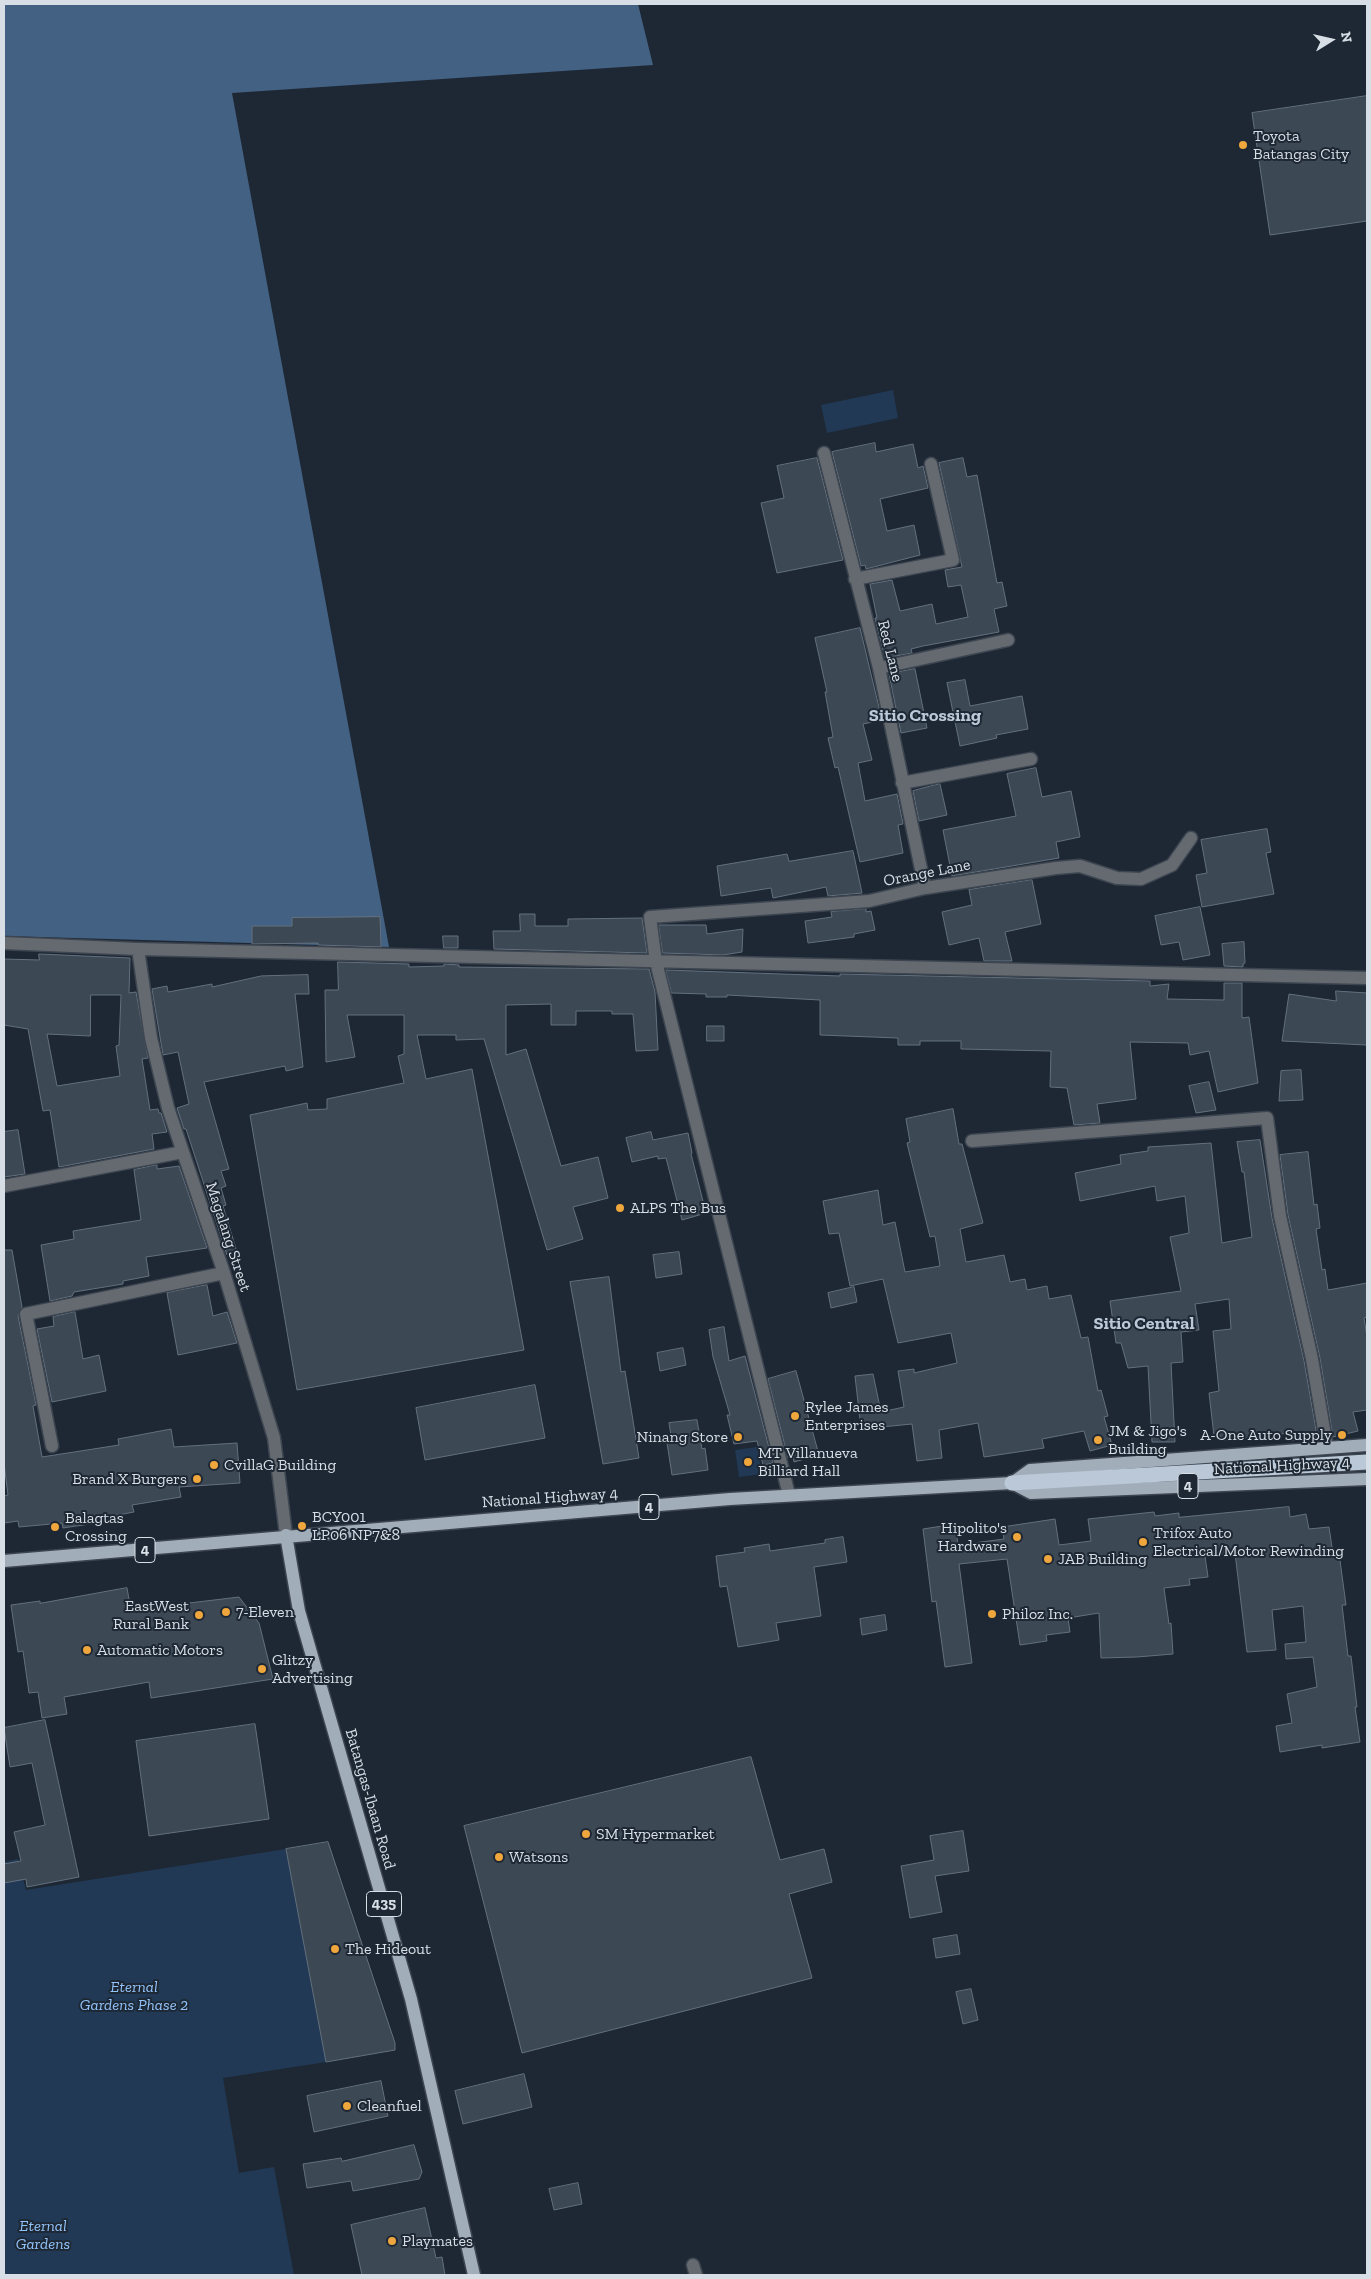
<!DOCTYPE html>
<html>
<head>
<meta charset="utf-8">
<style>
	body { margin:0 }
	#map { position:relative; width:1371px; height:2279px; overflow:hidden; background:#1e2834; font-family:"Zilla Slab",serif }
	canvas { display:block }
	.frame { position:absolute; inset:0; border:5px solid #d7dee6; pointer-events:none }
	.north { position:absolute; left:1306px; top:15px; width:50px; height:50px; -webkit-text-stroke:4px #1e2834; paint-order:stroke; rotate:80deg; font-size:14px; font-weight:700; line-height:20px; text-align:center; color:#d7dee6 }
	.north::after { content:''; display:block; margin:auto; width:18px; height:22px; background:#d7dee6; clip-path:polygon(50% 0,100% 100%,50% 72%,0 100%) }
</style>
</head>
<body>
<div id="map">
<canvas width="1371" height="2279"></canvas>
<div class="frame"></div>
<div class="north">N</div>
</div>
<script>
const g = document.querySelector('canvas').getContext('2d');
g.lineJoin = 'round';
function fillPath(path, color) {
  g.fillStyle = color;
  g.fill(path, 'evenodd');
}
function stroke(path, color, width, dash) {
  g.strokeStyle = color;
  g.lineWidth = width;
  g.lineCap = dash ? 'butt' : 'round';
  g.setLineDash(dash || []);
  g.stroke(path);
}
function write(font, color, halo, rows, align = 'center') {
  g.font = font + ' "Zilla Slab",serif';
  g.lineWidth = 4;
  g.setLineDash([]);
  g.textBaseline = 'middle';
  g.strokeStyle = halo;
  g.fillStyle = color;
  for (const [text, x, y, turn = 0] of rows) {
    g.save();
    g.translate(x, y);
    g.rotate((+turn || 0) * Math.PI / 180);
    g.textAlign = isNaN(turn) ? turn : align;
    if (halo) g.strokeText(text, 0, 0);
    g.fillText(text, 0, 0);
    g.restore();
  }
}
fillPath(new Path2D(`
	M893 390 898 418 827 433 821 405Z
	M757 1447 762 1474 739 1477 735 1450Z
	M286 1849 326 2062 223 2078 239 2173 274 2167 294 2275H4V1862L18 1859 26 1890Z`), '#213954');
fillPath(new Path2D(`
	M4 4H638L653 65 232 93 389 947 4 936Z`), '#436183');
const building = new Path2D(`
	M1367 96V221L1270 235 1252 113Z
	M875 443 876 452 913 444 918 468 923 466 928 488 880 499 887 531 914 525 920 555 866 569 865 565 861 566 832 452Z
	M817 458 843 560 777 573 761 503 784 498 777 466Z
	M963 458 967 477 977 475 997 583 1002 582 1007 606 994 609 999 632 923 646 911 649 912 653 885 658 875 618H877L870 584 892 580 900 611 932 604 936 624 968 617 961 585 948 587 945 570 962 567 939 463Z
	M860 628 882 720 863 724 872 760 858 763 865 801 897 794 903 824 898 825 903 853 860 862 838 767 835 768 828 738 833 737 825 692H827L815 638Z
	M915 669 927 728 901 733 889 674Z
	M965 680 970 706 1022 696 1028 729 996 735 997 738 960 746 947 683Z
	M1036 768 1042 797 1071 791 1080 837 1056 842 1059 858 952 876 943 830 1016 816 1007 774Z
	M940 784 947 815 919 821 913 791Z
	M1267 829 1271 852 1266 853 1274 894 1202 907 1196 875 1207 873 1201 840Z
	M853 851 862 893 828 896 826 887 773 898 771 888 721 896 717 866 787 854 789 861Z
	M1032 880 1041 924 1005 932 1012 961H984L979 938 949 945 942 912 972 905 969 890Z
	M1200 907 1210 955 1183 960 1179 942 1161 945 1155 916Z
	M866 909V912L871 911 875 930 854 934V937L808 943 805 921 832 917 831 912Z
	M520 914H535V926H568V919L642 918 647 953 494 949 493 931H520Z
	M380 917 381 947 318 945V943L252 944V926H292V918Z
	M659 925H706L707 934 743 929 742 952 723 955 663 953Z
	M443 936H458V948H444Z
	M1244 942 1245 963 1243 964V967L1224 966 1222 944Z
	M39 954 130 958 129 993 136 992 148 1058 142 1059 150 1110 158 1109 159 1113H161L167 1132 152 1134 154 1149 59 1167 50 1110 43 1111 28 1029 4 1025V959L39 960ZM91 995H121L119 1045 116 1046 120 1076 57 1086 47 1034 90 1036Z
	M338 962 409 964V967L444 966V964L459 965V967L649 969 655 992 658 1050 636 1051 633 1014H612V1011H576V1025H551V1004L506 1005V1055L526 1049 561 1166 598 1157 608 1198 573 1207 583 1239 547 1250 484 1039 456 1040V1035H417L426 1079 472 1069 524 1350 297 1390 250 1115 307 1103 308 1110 327 1109V1099L404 1083 398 1056 404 1054V1015H347L355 1057 326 1062 325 990H338Z
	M666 970 840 976V974L1150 981V986L1169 984 1167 999 1224 1000V983H1242V1018L1249 1017 1258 1083 1218 1092 1209 1051 1190 1055 1188 1043 1130 1042 1136 1099 1097 1104 1100 1123 1074 1125 1067 1088 1050 1087 1051 1051 961 1049V1041H920V1045H898V1038L820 1035V1000L727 995V997H706V994L672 993Z
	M308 975 309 994H295L303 1067 286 1071 285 1066 204 1082 229 1169 221 1171 226 1186 221 1188 226 1205 223 1206 237 1252 227 1255 186 1129H184L177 1108 189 1104 178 1052 163 1055 152 989 167 986 168 992 212 984V987L261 976Z
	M1336 991 1367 993V1045L1282 1041 1289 994 1336 1001Z
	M707 1026H724V1041H707Z
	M1301 1070 1303 1100 1279 1101 1281 1071Z
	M1209 1082 1216 1110 1196 1113 1189 1086Z
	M953 1109 959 1144H962L983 1223 960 1229 966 1262 1004 1255 1010 1282 1025 1279 1027 1290 1047 1286 1049 1299 1071 1295 1081 1338 1088 1337 1098 1391 1101 1390 1108 1416 1104 1417 1112 1445 1090 1451 1084 1431 1042 1439 1044 1448 984 1457 978 1423 939 1430 942 1458 917 1461 912 1424 861 1429 855 1376 873 1374 881 1412 904 1407 898 1371 914 1369V1373L957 1363 951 1333 898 1343 883 1279 850 1286 839 1233 829 1234 823 1201 878 1190 883 1225 895 1222 905 1272 940 1266 935 1236 930 1237 907 1143 910 1142 906 1119Z
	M18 1130 25 1174 4 1177V1132Z
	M651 1132 653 1140 688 1133 692 1153 691 1154 706 1213 682 1220 666 1158 658 1159V1156L632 1162 626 1138Z
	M1260 1140 1272 1218 1304 1361 1317 1436 1291 1441 1289 1433 1221 1441 1220 1435 1214 1436 1209 1393 1219 1391 1213 1331 1231 1329 1229 1299 1195 1304 1199 1330 1181 1332 1183 1362 1171 1363 1175 1442H1152L1148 1366 1128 1368 1121 1343H1116L1110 1301 1181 1291 1170 1237 1189 1233 1185 1196 1157 1201 1155 1186 1080 1201 1075 1173 1121 1164 1120 1155 1148 1151V1147L1211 1143 1222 1243 1252 1237 1244 1172H1242L1237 1142Z
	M1308 1152 1314 1205 1317 1204 1320 1228 1316 1229 1322 1270 1325 1269 1328 1290 1367 1283V1317L1364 1318 1367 1337V1410L1353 1412 1358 1431 1333 1437 1320 1358 1288 1215 1280 1155Z
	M157 1165V1169L179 1166 207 1248 146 1257 149 1276 123 1281V1284L74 1292 72 1296 50 1301 41 1245 74 1239 73 1231 141 1220 134 1170Z
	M4 1250H12L22 1307 18 1316 36 1405 33 1406 42 1457 119 1445 118 1439 171 1429 174 1447 237 1443 240 1483 179 1487 181 1497 132 1505 134 1512 102 1518 103 1522 63 1528 62 1523 19 1527 18 1521 4 1523V1496L8 1495 4 1463Z
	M679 1252 682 1274 656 1278 653 1255Z
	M609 1277 621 1372 625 1371 639 1458 603 1464 570 1282Z
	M207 1285 213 1316 227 1312 237 1343 178 1355 167 1293Z
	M854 1287 857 1302 831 1308 828 1293Z
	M75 1312 83 1359 99 1355 106 1391 52 1402 37 1329 54 1326 53 1317Z
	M724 1327 729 1361 745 1356 773 1463 763 1465 757 1441 734 1444 727 1415H730L713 1357 709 1330Z
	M683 1348 686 1365 660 1371 657 1353Z
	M796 1371 819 1455 794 1462 793 1457 788 1458 768 1379Z
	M535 1385 545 1438 425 1460 416 1408Z
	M697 1420 702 1449 705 1448 708 1470 672 1475 667 1443 672 1442 669 1423Z
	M1289 1507 1290 1517 1306 1514 1309 1529 1329 1527 1333 1554 1339 1553 1346 1605H1342L1348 1656H1351L1357 1707H1355L1360 1742 1322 1748V1745L1280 1752 1276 1726 1292 1723 1287 1694 1317 1687 1313 1657 1286 1659 1285 1644 1306 1642 1303 1606 1272 1610 1276 1650 1247 1652 1235 1553 1205 1556 1208 1577 1189 1579 1190 1585 1164 1588 1169 1624 1171 1623 1173 1654 1137 1657 1101 1658 1099 1613 1068 1618 1070 1632 1046 1635 1047 1641 1020 1645 1007 1559 959 1564 972 1663 945 1667 936 1601 932 1602 923 1529 955 1524 958 1545 1004 1539 1002 1527 1055 1519 1059 1545 1091 1541 1088 1519 1154 1512 1155 1516 1179 1513V1517Z
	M843 1537 847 1562 814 1567 821 1616 776 1623 779 1640 738 1647 727 1586 720 1587 716 1556 745 1552 744 1548 769 1544 770 1551 825 1543V1540Z
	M127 1588 131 1610 239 1597 259 1623 273 1679 151 1698 149 1682 64 1697 67 1714 42 1718 38 1692 29 1693 23 1651 18 1652 11 1605 40 1601V1603Z
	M885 1615 887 1630 862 1635 860 1619Z
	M45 1720 79 1877 27 1887 26 1879 4 1883V1864L21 1861 14 1832 45 1825 32 1763 10 1767 4 1728Z
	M255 1724 269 1819 149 1836 136 1741Z
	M751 1757 780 1860 824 1849 832 1882 789 1894 812 1978 522 2053 464 1826Z
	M963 1831 969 1871 935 1876 942 1912 910 1918 901 1866 934 1860 930 1836Z
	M328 1842 395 2043V2050L326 2062 286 1849Z
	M957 1935 960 1954 936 1958 933 1939Z
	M971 1989 978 2020 963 2024 956 1992Z
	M524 2074 532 2107 463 2124 455 2091Z
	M381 2081 388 2116 314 2132 307 2096Z
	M414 2145 422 2172 419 2179 353 2191 351 2181 307 2188 303 2164 341 2158 342 2161Z
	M578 2183 582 2204 554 2210 549 2189Z
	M425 2208 436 2258 442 2257 445 2275H362L351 2225Z`);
fillPath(building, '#3d4855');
stroke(building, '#63707e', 1);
const minor = new Path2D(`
	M824 453 879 668 925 888
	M855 579 953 560 931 464
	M879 668 1008 640
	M902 783 1031 759
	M4 943 138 949 1367 978
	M138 949 151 1038 168 1108 224 1273 274 1438 286 1535
	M972 1141 1267 1118 1280 1216 1312 1359 1327 1447
	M4 1186 183 1152
	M52 1446 26 1314 224 1273
	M789 1495 656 962 650 917 869 901 925 888 1056 868 1080 866 1117 878 1141 879 1172 865 1191 838
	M693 2265 696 2275`);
const major = new Path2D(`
	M1012 1483 1030 1470 1367 1445
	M286 1535 299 1611 411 1999 474 2275
	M4 1561 730 1499 1012 1483 1031 1493 1367 1479`);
const highway = new Path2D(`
	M1012 1483 1367 1462`);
stroke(minor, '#3c4550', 15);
stroke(major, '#3c4550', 15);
stroke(highway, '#3c4550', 18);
stroke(minor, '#656a70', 12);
stroke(major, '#a2adba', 12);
stroke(highway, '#bac8d7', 15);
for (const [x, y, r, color] of [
	[1243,145,5,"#efa73d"],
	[620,1208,5,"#efa73d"],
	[795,1416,5,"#efa73d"],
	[1342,1435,5,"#efa73d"],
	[738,1437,5,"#efa73d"],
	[1098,1440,5,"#efa73d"],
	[748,1462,5,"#efa73d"],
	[214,1465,5,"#efa73d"],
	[197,1479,5,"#efa73d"],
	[302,1526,5,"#efa73d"],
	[55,1527,5,"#efa73d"],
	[1017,1537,5,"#efa73d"],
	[1143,1542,5,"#efa73d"],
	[1048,1559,5,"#efa73d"],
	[226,1612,5,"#efa73d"],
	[992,1614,5,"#efa73d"],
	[199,1615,5,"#efa73d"],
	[87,1650,5,"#efa73d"],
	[262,1669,5,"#efa73d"],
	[586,1834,5,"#efa73d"],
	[499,1857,5,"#efa73d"],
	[335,1949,5,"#efa73d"],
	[347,2106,5,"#efa73d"],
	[392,2241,5,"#efa73d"]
]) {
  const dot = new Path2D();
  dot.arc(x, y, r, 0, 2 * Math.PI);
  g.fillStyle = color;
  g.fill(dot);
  stroke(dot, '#1e2834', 2);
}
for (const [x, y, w] of [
	[1188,1486,20],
	[649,1507,20],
	[145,1550,20],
	[384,1904,35]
]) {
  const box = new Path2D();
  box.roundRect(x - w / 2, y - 12.5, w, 25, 4);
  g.fillStyle = '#1e2834';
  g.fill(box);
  stroke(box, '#d7dee6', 1);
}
write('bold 15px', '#d7dee6', null, [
	["4",1188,1486],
	["4",649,1507],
	["4",145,1550],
	["435",384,1904]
]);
write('16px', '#d7dee6', '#1e2834', [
	["Toyota",1253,136],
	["Batangas City",1253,154],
	["ALPS The Bus",630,1208],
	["Rylee James",805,1407],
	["Enterprises",805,1425],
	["JM & Jigo's",1108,1431],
	["Building",1108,1449],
	["A-One Auto Supply",1332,1435,"right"],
	["Ninang Store",728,1437,"right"],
	["MT Villanueva",758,1453],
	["Billiard Hall",758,1471],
	["CvillaG Building",224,1465],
	["Brand X Burgers",187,1479,"right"],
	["BCY001",312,1517],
	["LP06 NP7&8",312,1535],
	["Balagtas",65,1518],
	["Crossing",65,1536],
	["Hipolito's",1007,1528,"right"],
	["Hardware",1007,1546,"right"],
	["Trifox Auto",1153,1533],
	["Electrical/Motor Rewinding",1153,1551],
	["JAB Building",1058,1559],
	["EastWest",189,1606,"right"],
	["Rural Bank",189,1624,"right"],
	["7-Eleven",236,1612],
	["Philoz Inc.",1002,1614],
	["Automatic Motors",97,1650],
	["Glitzy",272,1660],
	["Advertising",272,1678],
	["SM Hypermarket",596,1834],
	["Watsons",509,1857],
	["The Hideout",345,1949],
	["Cleanfuel",357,2106],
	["Playmates",402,2241]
], 'left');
write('16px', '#d7dee6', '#1e2834', [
	["Red Lane",890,651,76],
	["Orange Lane",927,873,-11],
	["Magalang Street",228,1237,72],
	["National Highway 4",1282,1466,-3],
	["National Highway 4",550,1498,-4],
	["Batangas-Ibaan Road",370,1799,74]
]);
write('italic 16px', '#92c3fb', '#1e2834', [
	["Eternal",134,1987],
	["Gardens Phase 2",134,2005],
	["Eternal",43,2226],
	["Gardens",43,2244]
]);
write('bold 18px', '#bcc9d9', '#1e2834', [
	["Sitio Crossing",925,716],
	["Sitio Central",1144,1324]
]);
</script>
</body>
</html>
